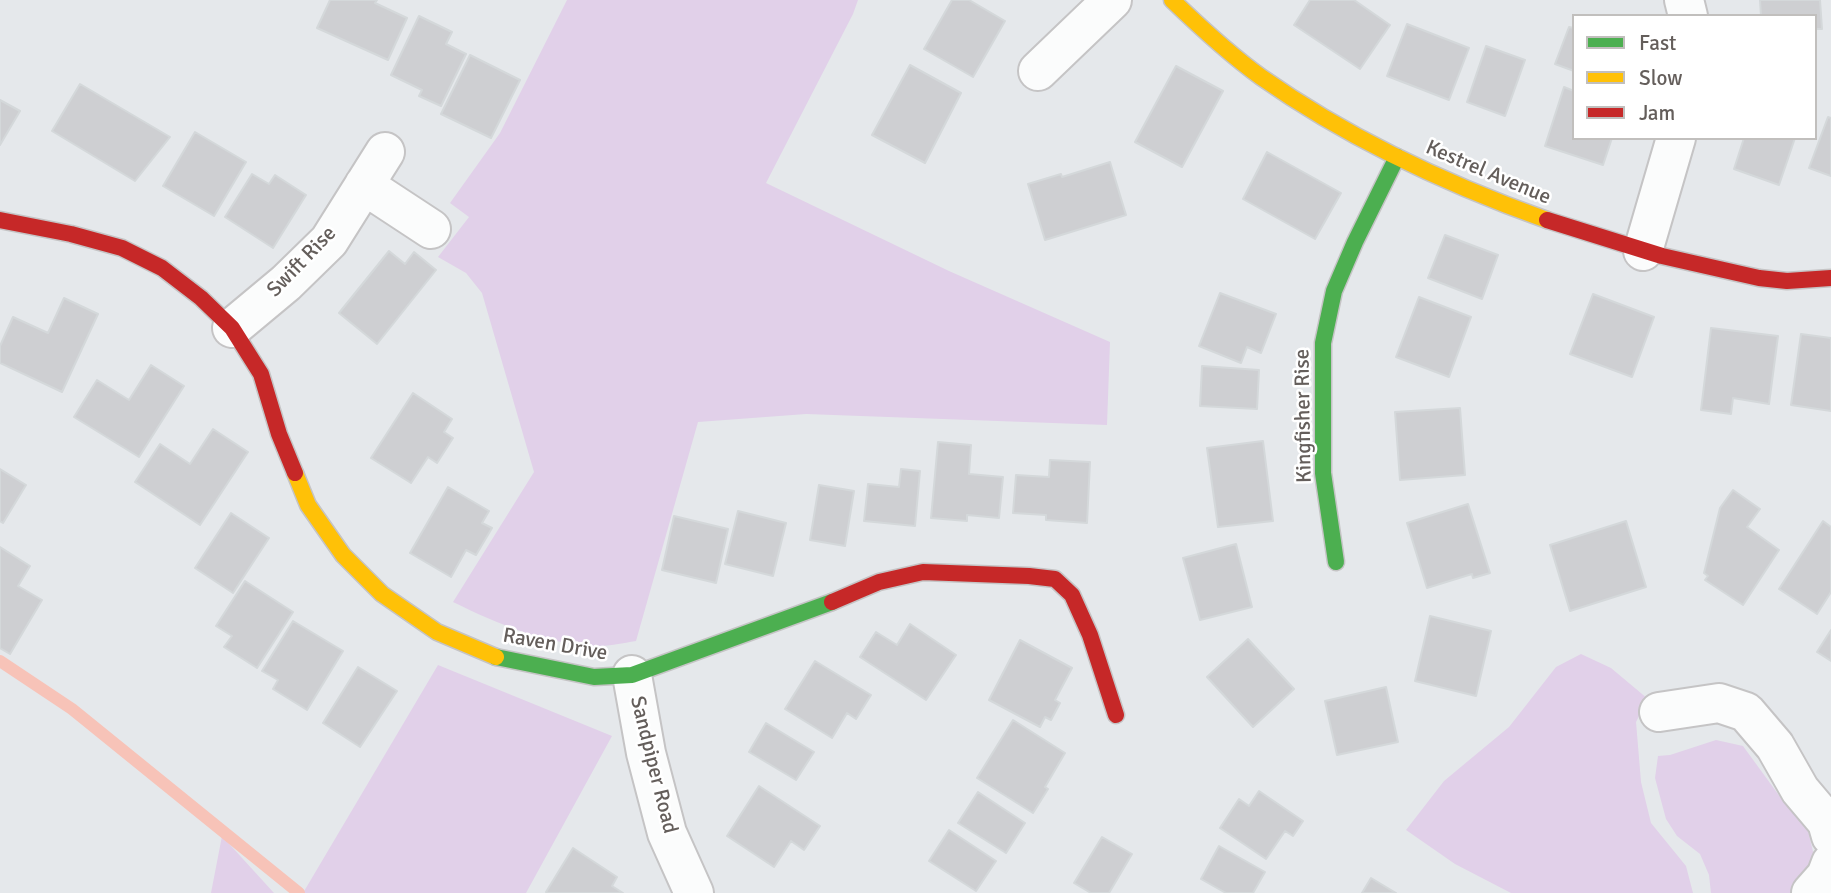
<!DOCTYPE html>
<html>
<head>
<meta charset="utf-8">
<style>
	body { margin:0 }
	#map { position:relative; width:1831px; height:893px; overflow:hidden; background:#e5e8eb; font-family:Signika,sans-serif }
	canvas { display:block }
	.legend { position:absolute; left:1572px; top:14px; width:245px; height:126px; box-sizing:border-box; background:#fff; border:2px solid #c1bfbd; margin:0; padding:9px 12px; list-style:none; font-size:21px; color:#645e5b }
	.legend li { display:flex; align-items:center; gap:14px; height:35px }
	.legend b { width:35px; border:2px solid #c1bfbd }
</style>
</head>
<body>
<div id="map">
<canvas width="1831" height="893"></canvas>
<ul class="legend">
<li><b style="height:9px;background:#4caf50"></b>Fast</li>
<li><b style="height:9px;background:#ffc107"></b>Slow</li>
<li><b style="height:9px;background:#c62828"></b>Jam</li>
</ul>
</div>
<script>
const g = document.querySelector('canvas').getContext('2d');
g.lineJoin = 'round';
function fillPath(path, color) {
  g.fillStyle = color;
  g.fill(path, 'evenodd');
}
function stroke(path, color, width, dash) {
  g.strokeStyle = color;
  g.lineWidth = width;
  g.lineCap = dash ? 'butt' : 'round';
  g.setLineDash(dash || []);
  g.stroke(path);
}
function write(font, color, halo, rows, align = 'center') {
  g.font = font + ' Signika,sans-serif';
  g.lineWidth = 5;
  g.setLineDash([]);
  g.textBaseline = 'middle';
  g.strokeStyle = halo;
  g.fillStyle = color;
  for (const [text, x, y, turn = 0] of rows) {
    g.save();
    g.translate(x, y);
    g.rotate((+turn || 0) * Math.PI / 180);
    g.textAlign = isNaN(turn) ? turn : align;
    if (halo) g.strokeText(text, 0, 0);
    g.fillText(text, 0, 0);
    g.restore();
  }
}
fillPath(new Path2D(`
	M567 0H858L853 14 766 183 949 271 1110 342 1107 425 806 414 698 422 636 641C623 643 610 646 598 646 547 645 498 624 453 602L534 472 482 293 466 273 438 257 469 217 450 203 500 133Z
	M1581 654 1611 668 1648 699 1636 722 1641 782 1651 823 1686 866 1693 893H1511L1455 864 1406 830 1444 781 1509 727 1556 667Z
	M438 665 612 736 526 893H303Z
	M1716 740 1743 746 1786 805 1807 826 1814 856 1799 887 1794 893H1711L1709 875 1700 854 1677 836 1666 819 1655 778 1658 756 1670 755Z
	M222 836 274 893H211Z`), '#e1d0e9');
stroke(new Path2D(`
	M0 661 72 709 299 893`), '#f7c3b8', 12);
const building = new Path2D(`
	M330 0H377L375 3 407 18 388 60 317 28Z
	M952 0H969L1005 21 973 77 924 49Z
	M1310 0H1354L1390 25 1360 69 1294 25Z
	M1760 0H1820L1822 29H1815V16H1761Z
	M419 16 452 32 446 44 466 54 441 106 419 96 422 90 391 75Z
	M1407 24 1469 48 1449 100 1387 76Z
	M1569 27 1574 28V71L1555 64Z
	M1486 46 1525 60 1505 116 1467 102Z
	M470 55 520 80 491 138 441 114Z
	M910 65 961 93 925 163 872 135Z
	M1176 66 1223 91 1182 167 1135 142Z
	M80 84 170 137 135 181 52 131Z
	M1564 87 1574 91V138H1612L1603 165 1545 146Z
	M0 100 20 111 0 145Z
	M1828 117 1831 118V176L1809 168Z
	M195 132 246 162 214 216 163 186Z
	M1744 138H1795L1779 185 1734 169Z
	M1267 152 1341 193 1315 239 1243 199Z
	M1110 162 1126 215 1045 240 1028 184 1061 174 1062 177Z
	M252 174 269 184 275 175 306 195 273 248 225 217Z
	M1445 235 1498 255 1482 299 1428 278Z
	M389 251 405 264 414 252 436 270 377 344 339 313Z
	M1220 293 1276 314 1261 353 1247 347 1241 363 1199 346Z
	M1593 294 1654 317 1632 377 1570 354Z
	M1419 297 1471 317 1449 377 1396 357Z
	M64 298 98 314 62 392 0 363V346L13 317 48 333Z
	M1711 328 1778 336 1769 404 1733 398 1731 414 1701 410Z
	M1801 334 1831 338V411L1791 405Z
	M151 365 184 386 139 457 74 417 97 380 129 400Z
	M1202 366 1259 370 1257 409 1200 406Z
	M413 393 452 419 444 432 453 438 437 463 428 457 411 483 371 458Z
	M1460 408 1465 475 1400 480 1395 412Z
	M213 429 248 452 200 525 135 482 160 444 190 464Z
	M1263 441 1273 521 1218 527 1207 448Z
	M938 442 971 445 969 474 1003 477 999 518 967 515V521L931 518Z
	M1050 460 1090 462 1087 523 1046 520V515L1013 513 1016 475 1049 477Z
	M0 469 26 485 3 523 0 521Z
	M901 469 920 471 915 526 864 521 868 484 899 487Z
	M819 485 854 491 845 546 810 540Z
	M448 487 489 511 482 523 492 528 476 555 466 550 451 577 410 553Z
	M1733 490 1760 509 1747 527 1779 550 1743 605 1705 580 1708 576 1704 573 1720 508Z
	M1468 504 1490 573 1473 578 1472 574 1427 588 1407 523Z
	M738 511 786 523 773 576 725 564Z
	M231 513 269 538 233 593 195 568Z
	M674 516 728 529 716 583 662 570Z
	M1626 521 1646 587 1570 611 1550 545Z
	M1823 521 1831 527V592L1817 614 1779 589Z
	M1236 544 1252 607 1200 620 1183 558Z
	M0 547 30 566 18 586 42 600 10 654 0 648Z
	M245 581 293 612 257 668 224 647 232 636 216 626Z
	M1430 616 1491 631 1476 696 1415 681Z
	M293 621 343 651 307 710 273 689 278 680 262 671Z
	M910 624 956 655 926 700 860 657 876 632 897 645Z
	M1831 630V661L1817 652Z
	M1248 639 1294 689 1253 727 1207 677Z
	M1020 640 1072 668 1055 700 1060 703 1051 720 1045 717 1040 727 989 700Z
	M815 661 871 695 856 719 847 713 832 738 785 709Z
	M358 667 397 691 360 747 323 723Z
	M1386 687 1398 742 1337 755 1325 701Z
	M1013 720 1065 753 1045 787 1048 789 1033 813 977 778Z
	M766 723 814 752 796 780 749 752Z
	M759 786 820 826 804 850 791 841 774 867 727 836Z
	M1259 791 1303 821 1293 836 1285 831 1266 859 1220 828 1239 799 1249 806Z
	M978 792 1025 823 1006 853 958 823Z
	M949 830 996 861 976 891 929 861Z
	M1102 837 1132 854 1109 893H1091L1074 883Z
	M1219 846 1265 872 1253 893H1226L1201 879Z
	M573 848 617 877 612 886 623 893H548L546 892Z
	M1371 878 1396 893H1362Z`);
fillPath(building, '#cecfd2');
stroke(building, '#d4d8da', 2);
const street = new Path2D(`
	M1684 0 1688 16
	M1038 71 1112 0
	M364 185 431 229
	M1643 251 1676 138
	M232 328 286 283 329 241 385 152
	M632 675 646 753 667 833 694 893
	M1659 712 1719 703 1746 712 1775 746 1800 790 1827 822 1831 836
	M1811 893 1826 876 1831 863`);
const fast = new Path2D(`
	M1336 562 1323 473V343L1334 291 1355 242 1397 157
	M496 657 594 677 632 675 832 602`);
const slow = new Path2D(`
	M1172 0C1200 27 1229 54 1261 77 1349 139 1446 184 1547 220
	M295 473 308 505 343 555 382 594 437 632 496 657`);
const jam = new Path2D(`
	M0 220 71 234 122 248 162 268 201 298 232 328 261 374 279 434 295 473
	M1547 220 1662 256 1759 278 1787 281 1831 278
	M832 602 879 582 923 572 1029 576 1055 579 1072 595 1090 635 1116 715`);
stroke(street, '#c5c4c5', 42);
stroke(fast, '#c5c4c5', 19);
stroke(slow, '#c5c4c5', 19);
stroke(jam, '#c5c4c5', 19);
stroke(street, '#fbfcfc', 38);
stroke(fast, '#4caf50', 16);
stroke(slow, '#ffc107', 16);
stroke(jam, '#c62828', 16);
write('21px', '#645e5b', '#fff', [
	["Kestrel Avenue",1488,173,23],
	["Swift Rise",302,262,-46],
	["Kingfisher Rise",1304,416,-91],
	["Raven Drive",555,645,10],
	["Sandpiper Road",653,765,76]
]);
</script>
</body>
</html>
